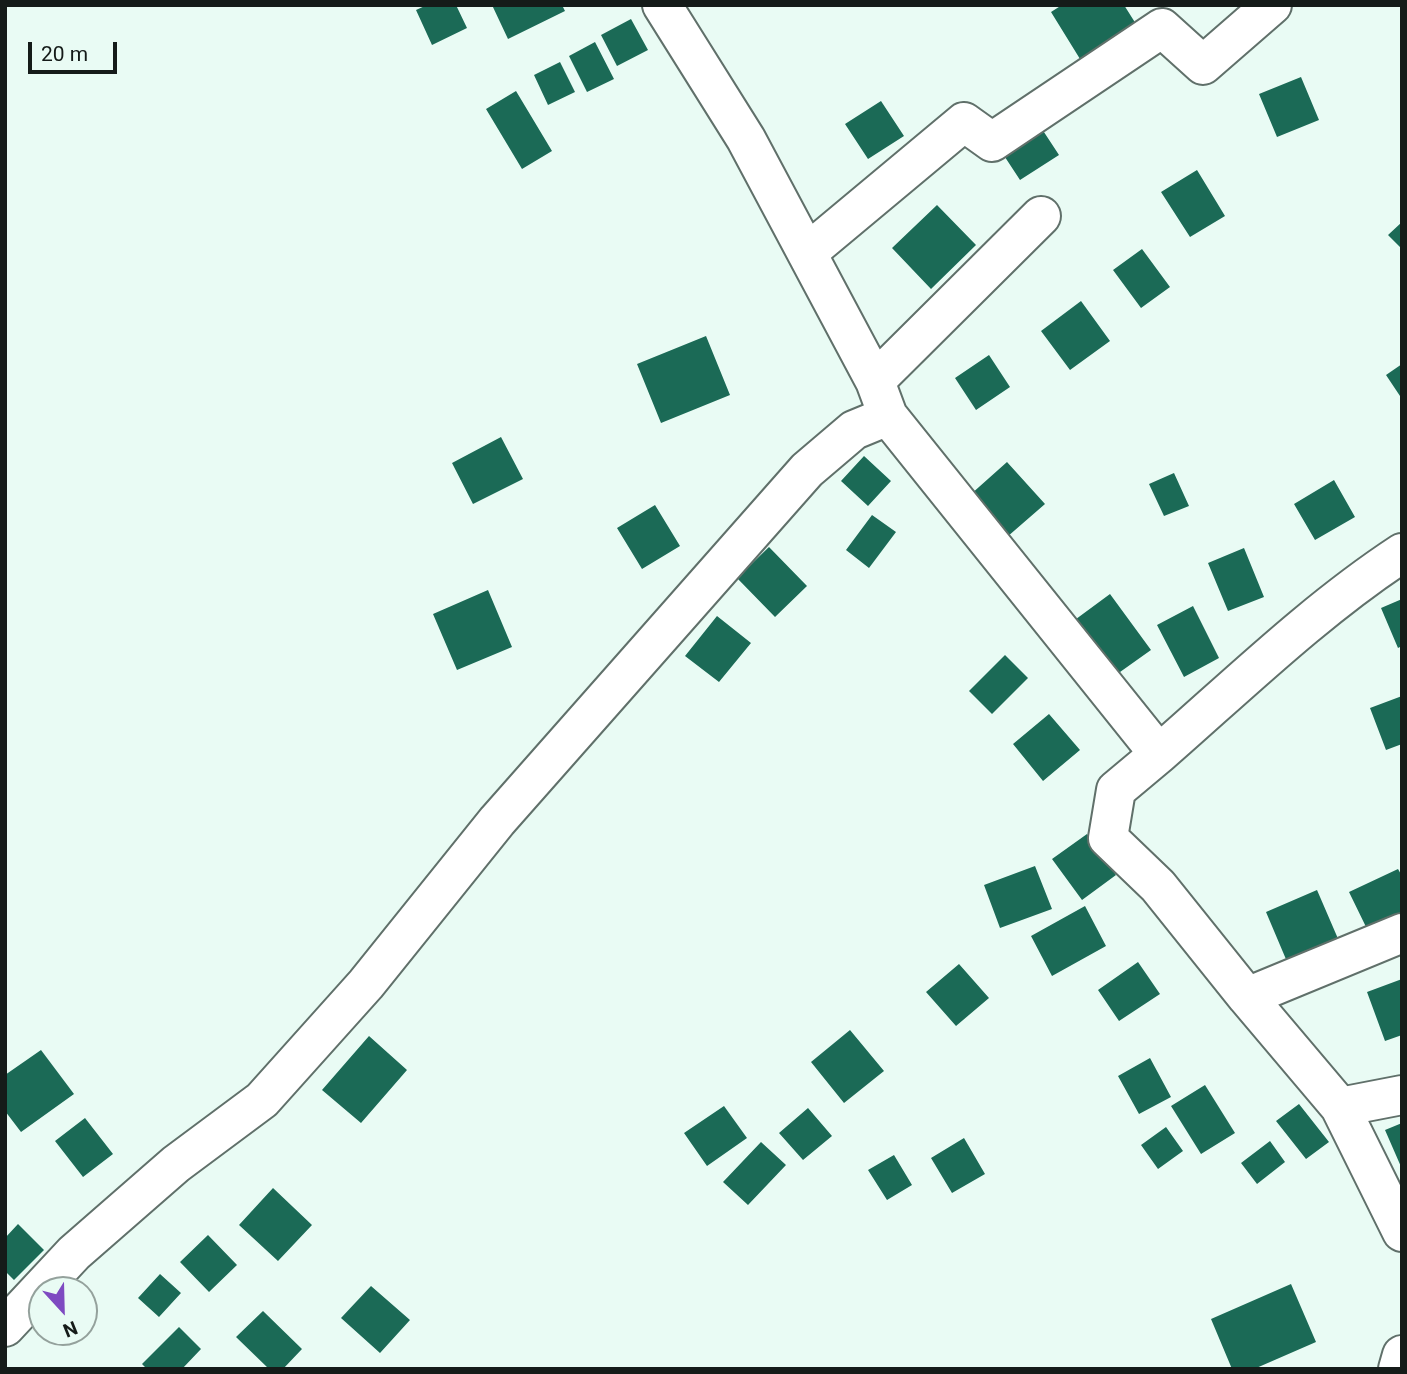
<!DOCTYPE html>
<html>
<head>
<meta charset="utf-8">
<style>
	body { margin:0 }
	#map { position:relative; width:1407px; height:1374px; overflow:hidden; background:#e9fbf4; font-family:Roboto,sans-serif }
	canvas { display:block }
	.frame { position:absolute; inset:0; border:7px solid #151b19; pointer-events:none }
	.north { position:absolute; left:28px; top:1276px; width:70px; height:70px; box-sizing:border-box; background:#e9fbf4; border:2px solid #94a19c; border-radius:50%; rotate:158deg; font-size:19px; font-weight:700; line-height:28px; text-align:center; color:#151b19 }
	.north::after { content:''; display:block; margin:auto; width:24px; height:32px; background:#7e4ac1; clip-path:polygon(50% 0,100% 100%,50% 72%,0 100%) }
	.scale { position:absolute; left:28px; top:42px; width:89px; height:32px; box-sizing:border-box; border:4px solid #151b19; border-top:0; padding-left:9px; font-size:21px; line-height:24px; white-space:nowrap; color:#151b19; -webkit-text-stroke:5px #e9fbf4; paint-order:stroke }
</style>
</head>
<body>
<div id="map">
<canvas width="1407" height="1374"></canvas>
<div class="frame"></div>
<div class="north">N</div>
<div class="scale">20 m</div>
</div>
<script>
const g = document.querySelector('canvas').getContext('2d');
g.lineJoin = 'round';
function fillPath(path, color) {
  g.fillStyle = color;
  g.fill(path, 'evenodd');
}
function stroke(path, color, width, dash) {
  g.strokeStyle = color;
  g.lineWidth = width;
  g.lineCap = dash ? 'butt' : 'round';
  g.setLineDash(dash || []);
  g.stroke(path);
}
fillPath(new Path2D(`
	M427 5H456L467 28 432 45 416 10Z
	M492 5H562L565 11 508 39Z
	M1062 5H1124L1136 24 1080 59 1051 12Z
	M631 19 648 50 617 66 601 35Z
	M595 42 614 79 587 92 569 56Z
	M560 62 575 92 548 105 534 75Z
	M1301 77 1319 120 1277 137 1259 94Z
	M516 91 552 151 522 169 486 109Z
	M881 101 904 136 868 159 845 124Z
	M1040 126 1059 155 1020 180 1001 151Z
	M1197 170 1225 216 1190 237 1161 192Z
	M937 205 976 245 931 289 892 248Z
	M1402 222V249L1388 235Z
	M1142 249 1170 287 1141 308 1113 270Z
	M1081 301 1110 341 1070 370 1041 331Z
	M706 336 730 395 661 423 637 364Z
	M989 355 1010 387 976 410 955 378Z
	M1402 364V399L1386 375Z
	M501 437 523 479 473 504 452 463Z
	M864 456 891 481 868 506 841 481Z
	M1007 462 1045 504 1007 537 970 495Z
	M1174 473 1189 506 1164 516 1149 484Z
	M1334 480 1355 517 1315 540 1294 504Z
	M655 505 680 546 642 569 617 528Z
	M872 515 896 532 869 568 846 550Z
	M769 547 807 586 775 617 737 578Z
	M1244 548 1264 597 1228 611 1208 563Z
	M488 590 512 647 457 670 433 614Z
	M1110 594 1151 650 1113 677 1072 622Z
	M1402 599V646L1398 648 1381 608Z
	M1193 606 1219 658 1184 677 1157 625Z
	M717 616 751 643 719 682 685 656Z
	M1005 655 1028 678 992 714 969 691Z
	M1402 696V744L1386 750 1370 708Z
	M1049 714 1080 750 1043 781 1013 744Z
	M1087 834 1116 875 1082 900 1052 859Z
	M1035 866 1052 909 1000 928 984 885Z
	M1398 869 1402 876V916L1368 931 1349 892Z
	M1317 890 1339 941 1288 964 1266 912Z
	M1085 906 1106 946 1052 976 1031 936Z
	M1138 962 1160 994 1119 1021 1098 990Z
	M959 964 989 998 956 1026 926 992Z
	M1402 979V1035L1385 1041 1367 992Z
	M850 1030 884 1071 844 1103 811 1062Z
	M369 1036 407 1070 361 1123 322 1090Z
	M41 1050 74 1094 21 1132 5 1111V1075Z
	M1150 1058 1171 1097 1139 1114 1118 1076Z
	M1205 1085 1235 1133 1201 1154 1171 1106Z
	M1299 1104 1329 1142 1306 1159 1276 1121Z
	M724 1106 747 1138 707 1166 684 1133Z
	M808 1108 832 1136 803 1160 779 1133Z
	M85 1118 113 1154 83 1177 55 1141Z
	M1402 1123V1169L1385 1130Z
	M1166 1127 1183 1151 1158 1169 1141 1145Z
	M964 1138 985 1174 952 1193 931 1158Z
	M1270 1141 1285 1162 1257 1184 1241 1163Z
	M761 1142 786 1165 748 1205 723 1182Z
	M894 1155 912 1185 887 1200 868 1170Z
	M273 1188 312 1225 278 1261 239 1225Z
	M18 1224 44 1250 14 1280 5 1271V1238Z
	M208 1235 237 1265 209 1292 180 1262Z
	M160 1274 181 1293 159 1317 138 1298Z
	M1291 1284 1316 1342 1254 1369H1232L1211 1319Z
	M371 1286 410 1320 380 1353 341 1318Z
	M263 1311 302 1349 283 1369H269L236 1337Z
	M179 1327 201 1349 182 1369H147L142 1364Z`), '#1b6a56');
const minor = new Path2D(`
	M662 5 746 139 875 381 888 416 1159 754 1116 790 1108 838 1158 886 1247 997 1340 1107 1402 1232
	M807 253 964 122 992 142 1162 28 1203 65 1272 5
	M875 381 1041 216
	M1159 754C1238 685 1315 610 1402 553
	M1247 997 1402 933
	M1340 1107 1402 1095
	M5 1327 74 1253 176 1164 262 1100 366 984 497 821 807 470 854 430 888 416
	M1398 1369 1402 1355`);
stroke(minor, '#60706a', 42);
stroke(minor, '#fff', 38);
</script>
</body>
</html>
